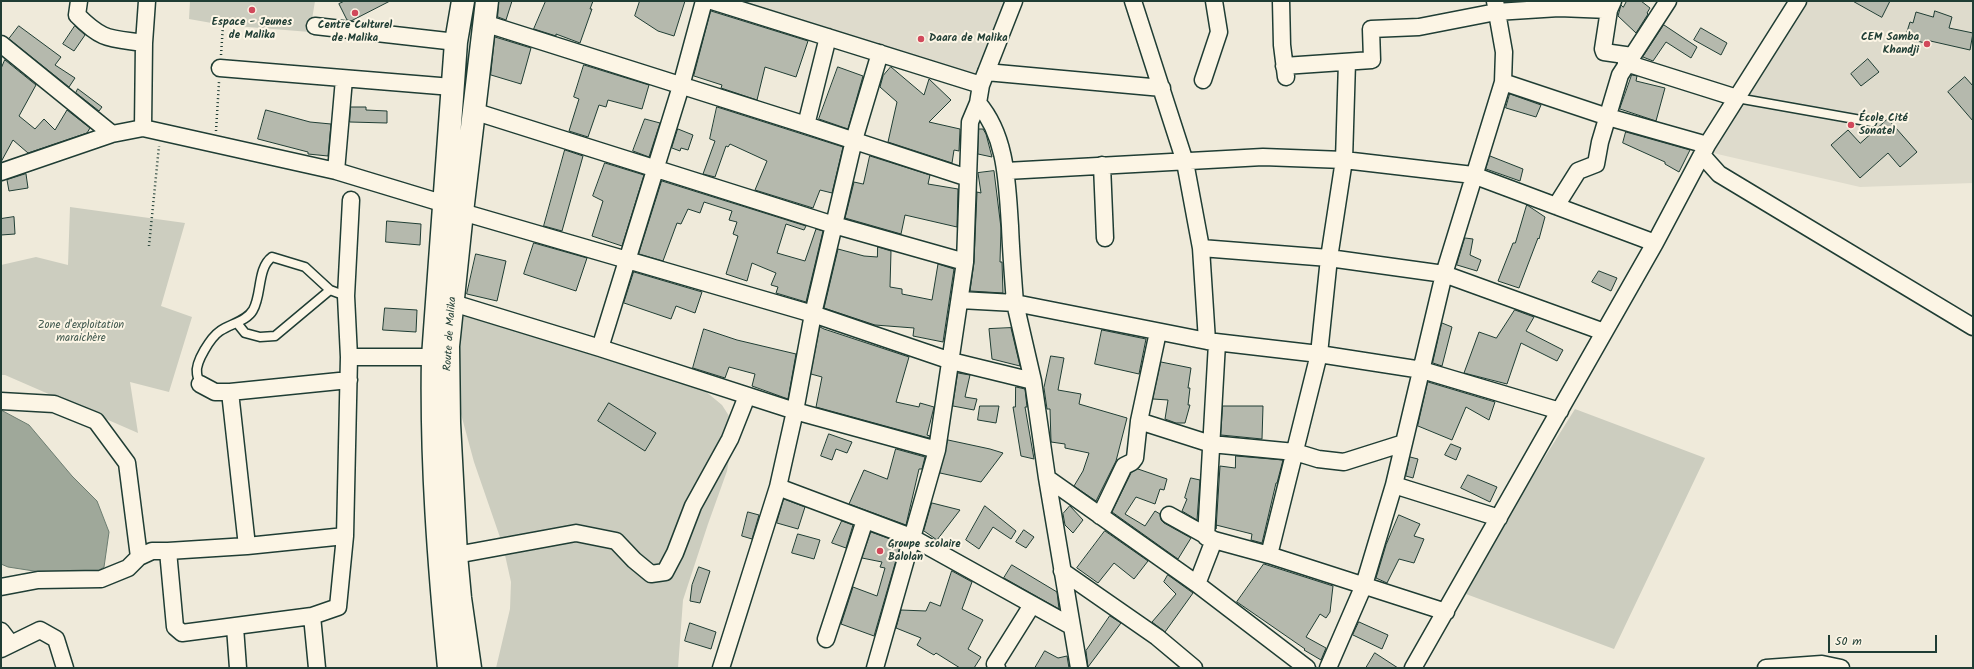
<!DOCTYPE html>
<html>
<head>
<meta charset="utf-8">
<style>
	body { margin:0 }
	#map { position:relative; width:1974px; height:669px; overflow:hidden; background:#efeada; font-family:Kalam,sans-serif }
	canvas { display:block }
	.frame { position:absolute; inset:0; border:2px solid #1f3d34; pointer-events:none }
	.scale { position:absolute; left:1828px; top:635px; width:109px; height:18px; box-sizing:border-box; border:2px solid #1f3d34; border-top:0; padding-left:5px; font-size:12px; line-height:14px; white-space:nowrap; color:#1f3d34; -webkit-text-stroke:3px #fcf5e5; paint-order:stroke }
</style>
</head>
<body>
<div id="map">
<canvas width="1974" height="669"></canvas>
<div class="frame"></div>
<div class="scale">50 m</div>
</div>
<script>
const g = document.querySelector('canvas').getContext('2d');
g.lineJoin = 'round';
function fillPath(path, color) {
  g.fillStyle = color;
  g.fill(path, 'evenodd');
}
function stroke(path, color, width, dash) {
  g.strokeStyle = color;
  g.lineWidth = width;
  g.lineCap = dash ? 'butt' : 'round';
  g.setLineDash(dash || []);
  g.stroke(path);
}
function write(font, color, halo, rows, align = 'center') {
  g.font = font + ' Kalam,sans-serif';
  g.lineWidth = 4;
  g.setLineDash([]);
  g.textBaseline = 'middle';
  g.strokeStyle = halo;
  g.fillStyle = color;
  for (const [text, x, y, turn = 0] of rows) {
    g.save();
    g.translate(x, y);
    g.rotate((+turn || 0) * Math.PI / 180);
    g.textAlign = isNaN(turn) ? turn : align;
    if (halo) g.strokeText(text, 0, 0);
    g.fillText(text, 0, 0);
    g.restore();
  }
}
fillPath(new Path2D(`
	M721 1H1006L978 77Z
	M1803 1H1973V183L1860 187 1713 153Z`), '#dedbcc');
fillPath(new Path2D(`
	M190 1H315L310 32 223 25 189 19Z
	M70 207 185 223 161 306 192 317 169 392 130 382 138 433 5 375H1V265L36 257 68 265Z
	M464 315 704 390 722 405 731 419 733 435 727 471 708 524 683 600 678 668H496L510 609 511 582 503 546 474 462 461 414 458 370 460 330Z
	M1575 409 1705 458 1614 649 1466 594 1516 503Z`), '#cccdbf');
const water = new Path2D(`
	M1 410 29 425 72 476 97 501 109 532 104 567 86 579 8 567 1 564Z`);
fillPath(water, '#9fa89a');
stroke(water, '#6c7d71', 1);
const building = new Path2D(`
	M345 1H390L351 21 347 20 339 4Z
	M499 1H512L506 20 498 17Z
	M546 1H593L590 9H592L580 43 556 34V36L534 29Z
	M640 1H685L674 36 658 31 635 16Z
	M1627 1H1641L1650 8 1647 13 1648 14 1636 33 1618 16 1621 5 1623 7Z
	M1853 1H1890L1882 17Z
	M711 11 808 41 796 77 765 67 757 100 721 88 722 85 694 76Z
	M1935 11 1952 17 1949 28 1973 33 1970 50 1926 40 1925 43 1905 38 1910 22 1913 23 1916 12 1933 17Z
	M1664 25 1697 47 1691 58 1666 42 1653 61 1643 57Z
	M19 26 61 57 55 65 75 78 69 87 9 39Z
	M75 26 85 35 74 51 63 44Z
	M1701 28 1727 43 1721 55 1694 40Z
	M495 37 531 48 521 84 491 75Z
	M1868 59 1879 72 1861 86 1851 74Z
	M5 60 36 85 19 116 35 129 44 119 55 130 67 110 90 128 87 133 28 153 13 140 1 162V69Z
	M584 65 649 85 642 109 608 100 606 107 599 105 588 137 569 131 579 99 574 97Z
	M838 67 863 76 848 129 819 119Z
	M891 67 924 95 929 79 951 100 929 122 960 129 959 151 954 150 952 163 888 142 897 102 880 87 883 76Z
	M1632 75 1637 76 1636 81 1665 88 1656 121 1620 109Z
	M1965 77 1973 86V121L1948 92Z
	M78 89 102 107 99 111 76 93Z
	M1510 94 1541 105 1536 117 1506 108Z
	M351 107H366V110L387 111V123L350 122Z
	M717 107 843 147 832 193 820 190 813 208 755 190 767 161 730 144 728 147 726 146 715 177 703 174 715 141 710 139Z
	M266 110 310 122 331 124 328 156 308 154V152L258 139Z
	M645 119 660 123 649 157 633 151Z
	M1888 119 1917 152 1900 167 1888 153 1860 178 1831 145 1848 130 1860 143Z
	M678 129 693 135 688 150 681 148 680 151 672 148Z
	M979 129H983L986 134 992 157 978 154Z
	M1626 132 1690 150 1679 172 1665 164V162L1623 143Z
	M565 150 583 156 562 231 544 226Z
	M870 156 930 175 928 184 958 189 957 227 905 215 901 234 845 218 854 182 863 184Z
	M1490 156 1523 169 1520 181 1486 169Z
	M605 163 644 175 622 246 592 236 603 201 593 196Z
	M994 171 1001 228 1000 262H1002L1003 293 970 291 974 262 977 192 981 193 978 173Z
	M26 174 28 188 9 191 7 180Z
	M662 181 806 226 804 230 786 224 777 253 805 261 816 229 823 231 806 302 776 293 778 287 771 285 776 273 752 263 747 281 726 274 738 236 733 234 737 222 729 220 732 211 704 202 700 213 688 209 681 224 677 223 663 261 639 254Z
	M1527 205 1545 217 1539 239 1538 238 1519 288 1498 281 1513 243H1515Z
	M14 217 15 234 1 235V219Z
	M387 221 421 224 420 245 386 242Z
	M1465 238 1473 239 1470 255 1481 260 1477 271 1457 265Z
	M534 243 587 258 576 291 524 274Z
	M878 247 891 251 890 287 902 289V294L932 300 938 264 954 269 943 342 913 336 914 328 875 325 824 308 838 249 864 256 877 257Z
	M476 254 506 261 497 301 467 294Z
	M1599 271 1617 278 1611 291 1592 282Z
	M634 272 702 292 695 313 676 306 671 319 624 303Z
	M385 308 417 310 416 332 383 330Z
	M1515 310 1534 317 1526 331 1563 350 1557 361 1521 343 1507 384 1464 373 1479 332 1496 338Z
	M1442 323 1452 327 1442 366 1433 363Z
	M820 327 824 329 909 357 896 402 919 407 920 403 934 407 927 435 930 436 929 438 816 407 822 377 811 374Z
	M1011 328 1020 366 992 359 989 329Z
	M704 329 737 340 796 354 788 399 752 386 755 374 729 367 725 378 693 368Z
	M1102 330 1146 339 1139 374 1095 364Z
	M1051 356 1064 358 1058 390 1081 394 1079 404 1127 418 1116 461 1096 501 1074 486 1083 471 1089 453 1065 448V444L1051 442 1050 409H1047L1044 388Z
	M1161 362 1191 368 1188 388H1190L1188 405H1190L1185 423H1176L1165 419 1168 400 1153 399Z
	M958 373 970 375 965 397 977 399 974 410 953 406Z
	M1428 382 1495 402 1489 420 1466 407 1452 440 1418 426Z
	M1016 387 1025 389 1027 407H1025L1034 459 1021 456 1013 407H1015Z
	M609 403 656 433 645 451 598 421Z
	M980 406H999L996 423 978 420Z
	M1223 406H1263L1262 439 1221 435Z
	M829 434 852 442 847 453 836 449 832 460 821 456Z
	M948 440 990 449 1003 453 981 482 940 473Z
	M1451 444 1461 448 1456 460 1445 455Z
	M896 449 925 457 922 469H919L906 525 849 504 864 470 887 479Z
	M1236 456 1283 460 1277 483H1276L1262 543 1251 540 1252 534 1216 525V529L1220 466 1235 468Z
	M1410 457 1418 459 1413 478 1406 476Z
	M1138 469 1167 479 1164 490 1160 489 1155 504 1136 497 1125 514 1145 526 1155 511 1160 514 1161 520 1164 523 1191 538 1178 559 1112 512 1131 473Z
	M1468 475 1497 487 1490 502 1461 488Z
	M1191 478 1200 480 1197 520 1182 511 1187 499 1185 498Z
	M784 499 805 507 798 529 777 523Z
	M932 503 960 510 937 540 924 531Z
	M985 506 1016 531 1011 539 993 527 979 549 966 540Z
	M1070 506 1083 520 1073 533 1065 525 1063 514Z
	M748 512 759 515 752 539 742 536Z
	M1399 515 1420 524 1414 536 1424 539 1414 563 1399 559 1387 583 1376 578 1386 545Z
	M842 521 853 525 846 548 832 543Z
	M1024 530 1034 537 1026 548 1016 542Z
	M1105 531 1148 561 1134 579 1114 563 1098 583 1077 568Z
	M871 532 901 543 874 636 841 624 853 587 877 596 885 568 880 567 882 562 862 558Z
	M798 534 820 540 814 559 792 553Z
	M1264 564 1333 586 1330 612 1326 618 1320 614 1306 637 1326 648 1321 660 1304 650 1305 649 1237 602Z
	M1012 565 1057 592 1059 609 1004 578Z
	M699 567 710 571 700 603 690 601 692 585Z
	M952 571 972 582 962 609 983 620 968 649 981 657 974 668H960L936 653 934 655 917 645 921 638 896 628 901 610 926 611 930 602 940 606Z
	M1168 575 1193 593 1165 632 1152 622 1176 594 1164 582Z
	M1110 616 1121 623 1088 667 1086 651Z
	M1359 622 1388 635 1382 649 1353 635Z
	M690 623 716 632 711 649 685 641Z
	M1045 651 1058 658 1067 656 1069 668H1035Z
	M1375 653 1398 668H1366Z`);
fillPath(building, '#b5b9ad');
stroke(building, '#1f3d34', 1);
const service = new Path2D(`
	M1737 98 1872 122
	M237 323 245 333 260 337 275 336 330 290
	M200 384C199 381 197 376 197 373 195 362 211 337 220 331 230 324 247 321 253 310 262 295 257 268 272 257L305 267 330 290 346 296`);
const minor = new Path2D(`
	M79 1 77 15C103 41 109 38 144 43
	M712 1 981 85
	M1133 1 1185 162 1201 248 1207 341
	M1281 1 1282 45 1286 77
	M1613 1 1609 10 1603 49 1604 52 1632 56
	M484 23 806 125 968 178
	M315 26 456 42
	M1 44 112 134
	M1626 63 1737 98
	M1284 66 1372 60 1371 29 1419 27 1496 12 1559 8 1609 10
	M220 68 452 87
	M986 72 1162 88
	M1203 80 1219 32 1214 1
	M1503 82 1608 117 1707 145
	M473 111 834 225 965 262
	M806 125 828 37
	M143 128 144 43 147 1
	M1702 155 1719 174 1973 327
	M1102 165 1105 238
	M336 171 344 79
	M1006 171 1263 157 1344 160 1473 175 1655 243
	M1 172 112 134 143 128 336 171 445 204
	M1556 206 1578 171 1596 164 1600 142 1620 75 1668 1
	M462 212 813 314 951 361 1033 381
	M1201 248 1329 258 1444 274 1604 332
	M960 300 1015 303C1013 277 1011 252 1010 226 1007 184 1007 137 978 103
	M453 303 600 348 795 411 937 450
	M600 348 681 86 704 1
	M349 357H433
	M200 384 215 392H230L349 380
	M230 392 247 546
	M1 401 54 404 96 421 127 463 139 557
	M1139 421 1211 444 1295 452 1318 459 1344 462 1404 443
	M1047 478 1197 584 1307 668
	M1394 485 1499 518
	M778 487 911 537 1071 626
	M1169 515 1214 540 1269 555 1446 612
	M1100 516 1124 466 1132 462 1135 458 1139 421 1158 332
	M1206 537 1217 343
	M168 551 247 546 345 536
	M456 555 576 533 616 541 634 560 651 574 665 572 675 553 693 506 730 439 747 396
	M1269 555 1319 354 1329 258 1344 160 1347 62
	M1062 571 1157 637 1194 668
	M1197 584 1214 540
	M1 587 38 580 101 579 128 568 139 557 152 551H168L175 627 182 633 312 616 338 607 345 536 349 357 346 296 351 200
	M312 616 317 668
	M235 627 238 668
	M1 631 11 644
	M826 639 865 520
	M1 649 40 630 56 639 65 668
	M721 668 778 487 795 411 813 314 854 140 880 53
	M875 668 937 450 965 262 970 122 978 103 981 85 1014 1
	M997 668 995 664 1032 605
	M1079 668 1047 478 1033 381 1015 303 1207 341 1319 354 1422 370 1560 411
	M1328 668 1364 585 1394 485 1444 274 1503 82 1504 52 1495 1
	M1413 668 1655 243 1707 145 1798 1
	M1766 668 1822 664 1841 668`);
const secondary = new Path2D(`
	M449 668C439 565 431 461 433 357L456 42 463 1
	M470 668 460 598 456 555 449 423 448 346 462 212 487 1`);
stroke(service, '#1f3d34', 11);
stroke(minor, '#1f3d34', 19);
stroke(secondary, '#1f3d34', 25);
stroke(new Path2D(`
	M221 55 223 25
	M216 131 219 82
	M149 246 159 146`), '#1f3d34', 2.5, [1, 3]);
stroke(service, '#fcf5e5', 8);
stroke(minor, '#fcf5e5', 16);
stroke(secondary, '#fcf5e5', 22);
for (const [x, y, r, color] of [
	[252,10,4,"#d1495b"],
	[355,13,4,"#d1495b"],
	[921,39,4,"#d1495b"],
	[1927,44,4,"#d1495b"],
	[1851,125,4,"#d1495b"],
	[880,551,4,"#d1495b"]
]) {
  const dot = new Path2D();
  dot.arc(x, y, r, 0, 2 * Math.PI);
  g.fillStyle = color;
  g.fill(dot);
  stroke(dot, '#fcf5e5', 1.5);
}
write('bold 11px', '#1f3d34', '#fcf5e5', [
	["Espace - Jeunes",252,23,"center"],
	["de Malika",252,36,"center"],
	["Centre Culturel",355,26,"center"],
	["de Malika",355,39,"center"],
	["CEM Samba",1919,38,"right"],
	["Khandji",1919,51,"right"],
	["Daara de Malika",929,39],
	["École Cité",1859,119],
	["Sonatel",1859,132],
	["Groupe scolaire",888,545],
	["Balolan",888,558]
], 'left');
write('11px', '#425a50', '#fcf5e5', [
	["Zone d'exploitation",81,326],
	["maraichère",81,339]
]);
write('11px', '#1f3d34', '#fcf5e5', [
	["Route de Malika",451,334,-86]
]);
</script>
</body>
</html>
